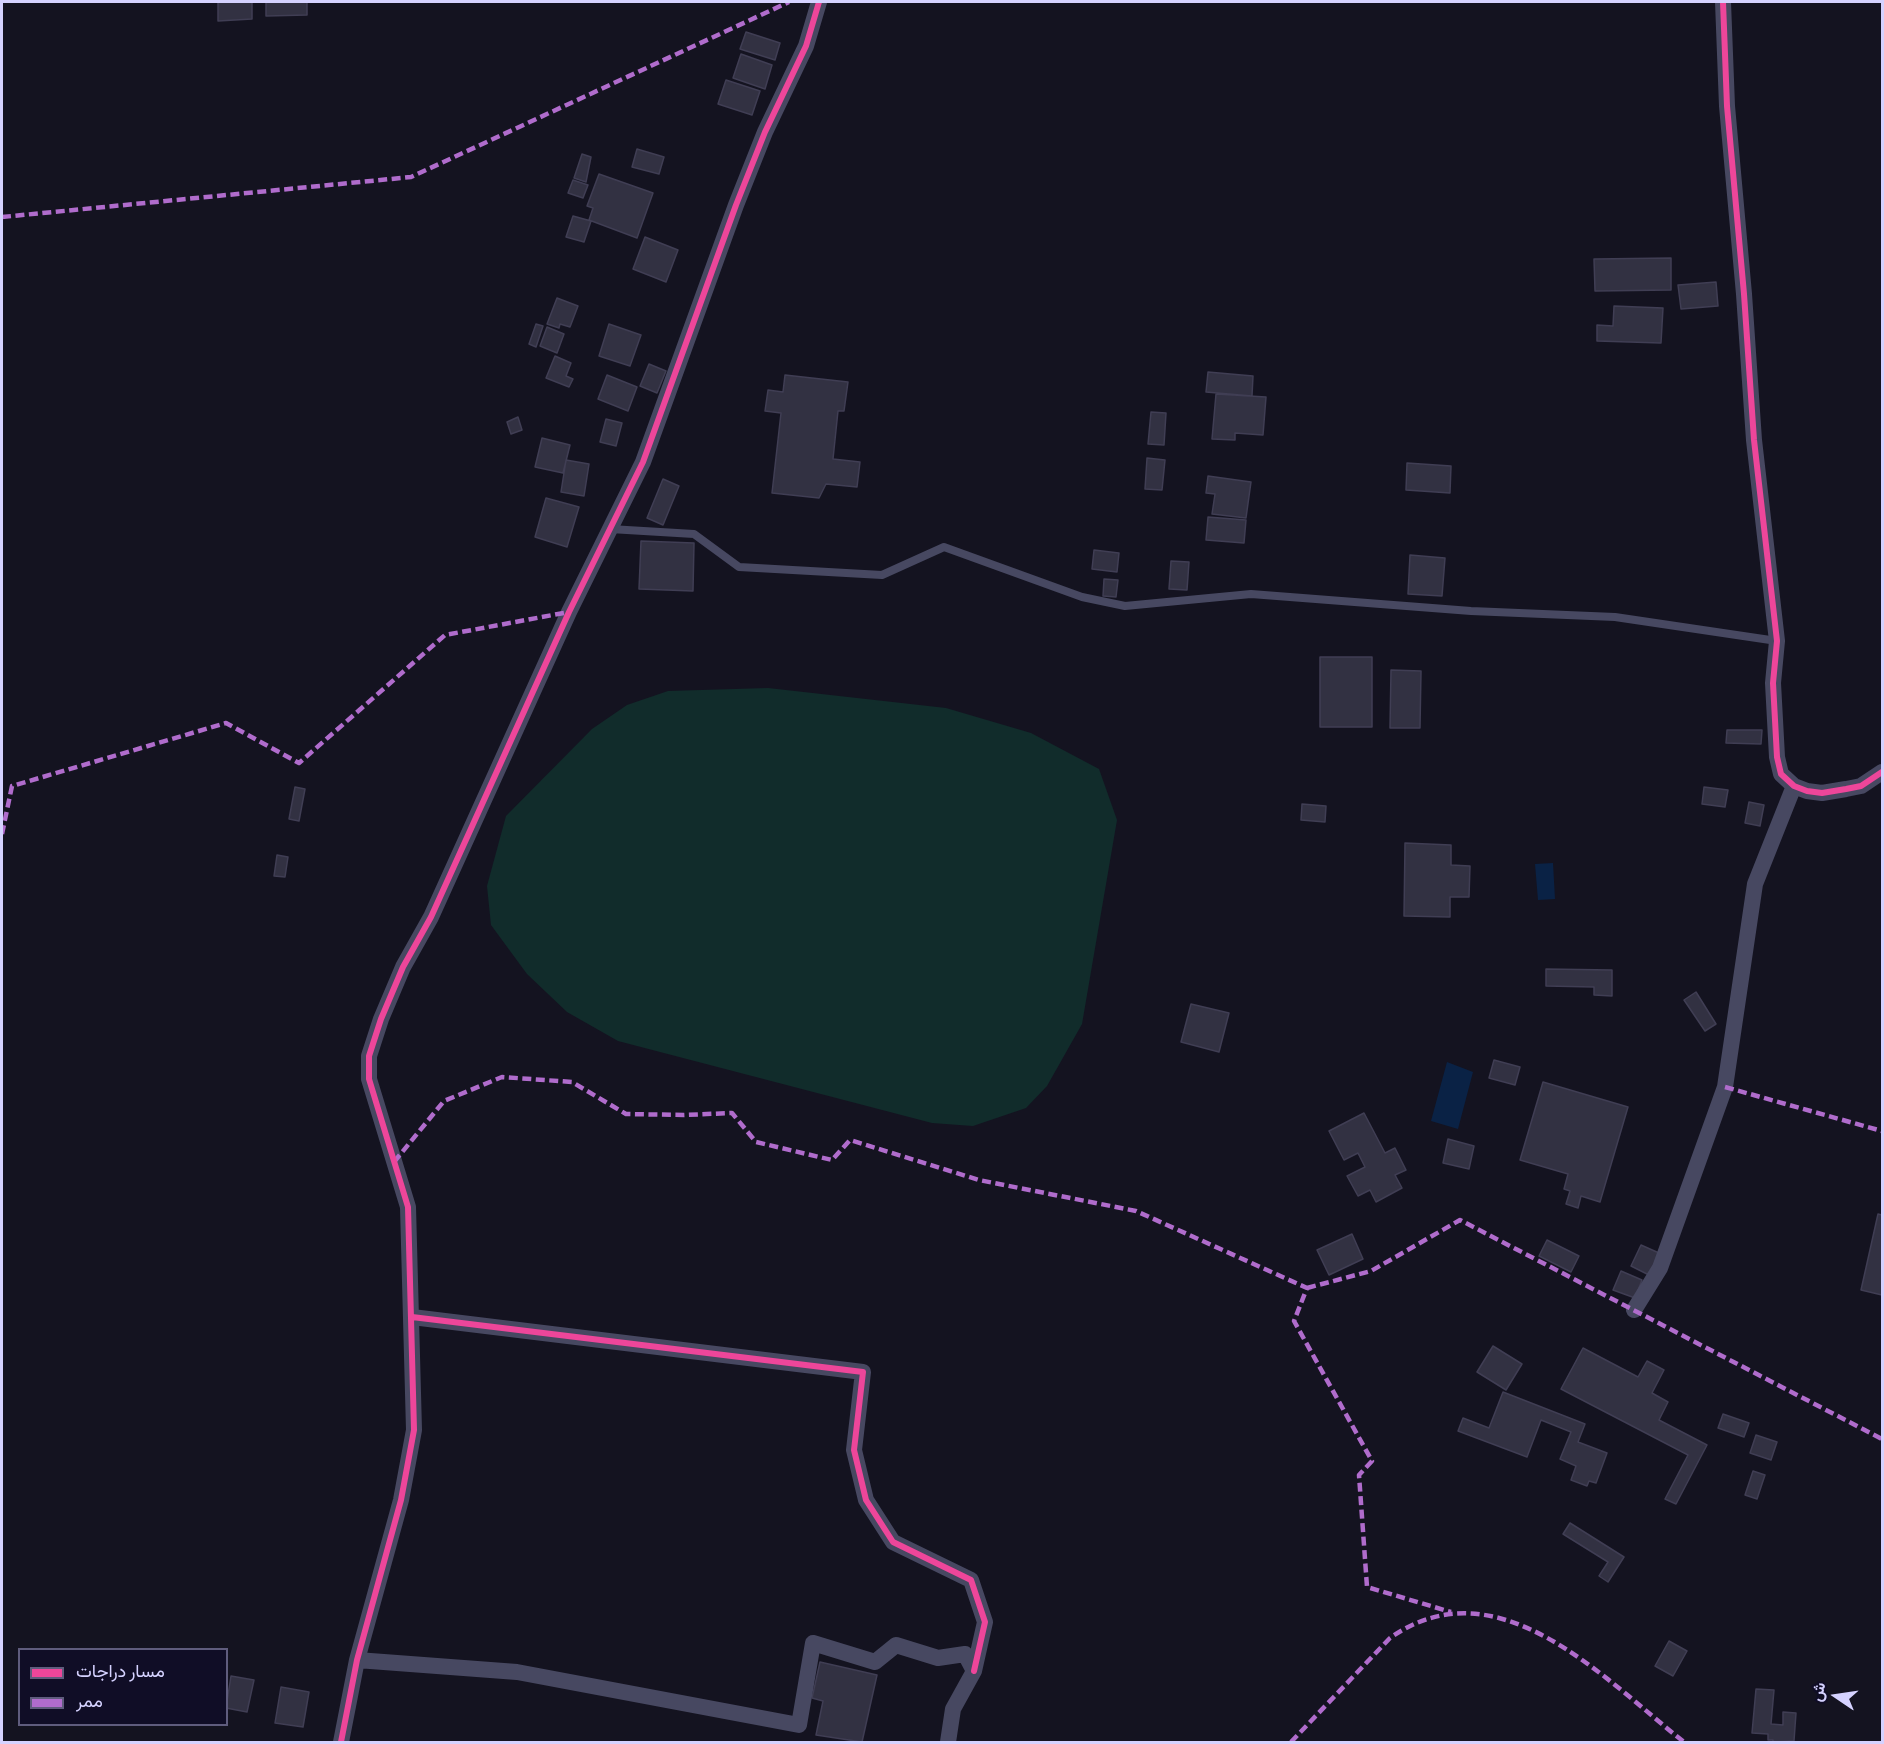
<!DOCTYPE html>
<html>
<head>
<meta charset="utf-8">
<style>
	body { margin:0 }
	#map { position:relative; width:1884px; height:1744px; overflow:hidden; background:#141320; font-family:"Alegreya Sans",Vazirmatn,sans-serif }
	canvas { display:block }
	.frame { position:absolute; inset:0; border:3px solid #d5d2ff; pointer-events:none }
	.legend { position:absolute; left:18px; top:1648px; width:210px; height:78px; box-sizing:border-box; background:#100d26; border:2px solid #5f5c7d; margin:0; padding:8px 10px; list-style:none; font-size:18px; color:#d5d2ff }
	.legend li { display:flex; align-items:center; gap:12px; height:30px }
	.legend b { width:30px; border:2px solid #5f5c7d }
	.north { position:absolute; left:1806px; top:1666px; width:60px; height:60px; -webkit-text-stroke:4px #100d26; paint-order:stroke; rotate:283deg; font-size:16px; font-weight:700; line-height:24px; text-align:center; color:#d5d2ff }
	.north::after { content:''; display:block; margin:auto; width:21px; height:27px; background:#d5d2ff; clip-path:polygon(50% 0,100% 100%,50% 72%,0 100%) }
</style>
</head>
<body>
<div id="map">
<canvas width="1884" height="1744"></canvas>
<div class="frame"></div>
<ul class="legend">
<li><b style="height:8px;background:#ed469a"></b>مسار دراجات</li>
<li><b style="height:8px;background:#b06ccc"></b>ممر</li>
</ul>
<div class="north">ش</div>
</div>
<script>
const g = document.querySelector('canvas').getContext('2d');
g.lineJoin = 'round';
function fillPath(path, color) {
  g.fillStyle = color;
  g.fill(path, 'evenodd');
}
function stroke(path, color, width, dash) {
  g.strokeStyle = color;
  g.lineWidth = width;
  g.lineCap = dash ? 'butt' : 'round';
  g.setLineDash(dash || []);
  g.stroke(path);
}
fillPath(new Path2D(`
	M768 688 946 708 1031 733 1099 769 1117 820 1082 1024 1047 1086 1026 1108 973 1126 932 1123 618 1041 567 1012 527 974 491 925 487 886 506 816 592 729 627 705 668 691Z`), '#112c2b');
fillPath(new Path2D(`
	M1553 863 1555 899 1538 900 1535 864Z
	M1447 1062 1473 1072 1458 1129 1431 1121Z`), '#0a2245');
const building = new Path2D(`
	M218 2H252V19L218 21Z
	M266 2H307V15L266 16Z
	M746 32 780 43 775 60 740 49Z
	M741 54 772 65 765 89 733 78Z
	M726 80 760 91 752 115 718 104Z
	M637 149 664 157 659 174 632 167Z
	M582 154 591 157 586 182 574 178Z
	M599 174 653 193 637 238 589 220 593 208 587 206Z
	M573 180 588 185 583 198 568 193Z
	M573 216 591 221 584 242 566 237Z
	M645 237 678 250 666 282 633 269Z
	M1671 258V290L1595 291 1594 259Z
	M1716 282 1718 306 1681 309 1678 285Z
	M557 298 578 306 570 327 560 324 559 328 547 324Z
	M1614 306 1663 308 1661 343 1597 341V325L1613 326Z
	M536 324 543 326 536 347 529 344Z
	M609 324 641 335 630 366 599 356Z
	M547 327 564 334 557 353 540 346Z
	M555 356 571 363 566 376 573 379 569 387 546 378Z
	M649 364 666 371 657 393 640 386Z
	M1208 372 1253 376 1252 396 1206 392Z
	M607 375 637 387 628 411 598 399Z
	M785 375 848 382 844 411H838L833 459 860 462 857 487 826 484 819 498 772 493 781 413 765 411 768 390 783 392Z
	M1216 394 1266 397 1263 435 1235 433V440L1212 439Z
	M1151 412 1166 413 1164 445 1148 444Z
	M518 417 522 430 511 434 507 422Z
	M606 419 622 423 616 446 600 442Z
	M542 438 570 445 563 473 535 467Z
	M1147 458 1165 460 1162 490 1145 489Z
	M566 460 589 464 584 496 561 492Z
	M1407 463 1451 466 1450 493 1406 490Z
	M1208 476 1251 482 1246 518 1212 514 1215 494 1206 493Z
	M663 479 679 486 663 525 647 518Z
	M546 498 579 507 567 547 535 537Z
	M1208 517 1246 520 1244 543 1206 540Z
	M641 541 694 543 693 591 639 589Z
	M1094 550 1119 553 1117 572 1092 569Z
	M1410 555 1445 558 1442 596 1408 594Z
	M1171 561 1189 562 1187 590 1169 589Z
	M1104 579 1118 580 1116 597 1103 596Z
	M1320 657H1372V727H1320Z
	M1391 670 1421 671 1420 728H1390Z
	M1727 730H1762L1761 744 1726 743Z
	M295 787 305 789 299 821 289 819Z
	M1704 787 1728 790 1725 807 1702 804Z
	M1749 802 1764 805 1760 826 1745 823Z
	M1302 804 1326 806 1325 822 1301 820Z
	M1405 843 1451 845V865L1470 866 1469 897H1450V917L1404 916Z
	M277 855 288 857 285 877 274 876Z
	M1546 969 1612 970V996L1594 995V987L1546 986Z
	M1696 992 1716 1024 1705 1031 1684 1000Z
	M1191 1004 1229 1013 1219 1052 1181 1042Z
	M1494 1060 1520 1067 1515 1085 1489 1078Z
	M1543 1082 1628 1107 1600 1202 1581 1196 1578 1208 1566 1204 1570 1191 1564 1189 1568 1174 1520 1160Z
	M1364 1113 1385 1153 1395 1148 1406 1170 1395 1175 1402 1188 1376 1202 1370 1190 1358 1196 1347 1176 1365 1167 1358 1153 1344 1160 1329 1131Z
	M1448 1139 1474 1146 1469 1169 1443 1163Z
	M1878 1214 1882 1215V1295L1861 1290Z
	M1352 1234 1363 1259 1329 1275 1317 1250Z
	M1547 1240 1579 1256 1571 1272 1539 1256Z
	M1641 1245 1659 1253 1649 1275 1631 1266Z
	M1621 1271 1642 1280 1635 1298 1613 1290Z
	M1493 1346 1522 1364 1506 1390 1477 1372Z
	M1583 1348 1638 1377 1647 1361 1664 1370 1652 1393 1668 1402 1659 1420 1707 1445 1676 1504 1665 1499 1688 1455 1561 1389Z
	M1503 1392 1585 1424 1578 1442 1607 1453 1596 1483 1589 1481 1587 1486 1571 1480 1576 1466 1560 1459 1571 1432 1541 1420 1527 1457 1458 1431 1463 1418 1489 1428Z
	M1723 1414 1749 1423 1744 1437 1718 1428Z
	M1756 1435 1777 1442 1771 1460 1750 1453Z
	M1753 1471 1765 1475 1757 1499 1745 1495Z
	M1570 1523 1624 1557 1608 1582 1599 1576 1608 1562 1563 1534Z
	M1669 1641 1687 1651 1673 1676 1655 1666Z
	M820 1662 877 1675 862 1742 816 1735 823 1701 812 1698Z
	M231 1676 254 1680 247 1712 226 1708Z
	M281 1687 309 1692 303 1727 275 1723Z
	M1756 1689 1774 1690 1771 1724 1783 1725V1712L1796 1713 1794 1741 1773 1742V1740H1768V1734L1752 1733Z`);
fillPath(building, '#323142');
stroke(building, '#403e54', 1.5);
stroke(new Path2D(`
	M610 529 694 534 739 567 882 575 944 547 1082 597 1125 606 1251 594 1471 611 1615 617 1777 641`), '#474861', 8);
stroke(new Path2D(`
	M1723 2 1727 106 1744 294 1754 440 1777 641 1773 683 1777 757 1781 774 1794 786 1807 791 1822 793 1846 789 1861 786 1882 772
	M1634 1310 1660 1268 1725 1087 1755 884 1794 786
	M412 1317 863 1372 854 1450 866 1500 893 1542 971 1580 985 1622 974 1671
	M357 1660 517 1672 799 1725 813 1643 875 1662 896 1645 938 1658 965 1654 974 1671 953 1709 948 1742
	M341 1742 357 1660 401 1500 414 1430 408 1207 369 1079V1056L381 1019 403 967 431 917 569 612 643 462 736 205 765 132 806 46 819 2`), '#474861', 16);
stroke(new Path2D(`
	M2 217 411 177 789 2
	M2 834 12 786 226 723 299 763 445 635 569 612
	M1725 1087 1882 1131
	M394 1162 444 1101 502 1077 572 1082 626 1114 684 1115 732 1113 756 1142 832 1160 850 1140 979 1180 1136 1211 1307 1288 1294 1321 1372 1461 1359 1475 1367 1587 1451 1612
	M1307 1288 1371 1271 1460 1220 1882 1439
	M1291 1742 1390 1638C1498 1562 1605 1680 1684 1742`), '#b06ccc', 4.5, [9, 4.5]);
stroke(new Path2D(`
	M1723 2 1727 106 1744 294 1754 440 1777 641 1773 683 1777 757 1781 774 1794 786 1807 791 1822 793 1846 789 1861 786 1882 772
	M412 1317 863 1372 854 1450 866 1500 893 1542 971 1580 985 1622 974 1671
	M341 1742 357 1660 401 1500 414 1430 408 1207 369 1079V1056L381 1019 403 967 431 917 569 612 643 462 736 205 765 132 806 46 819 2`), '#ed469a', 6);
</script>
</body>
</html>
